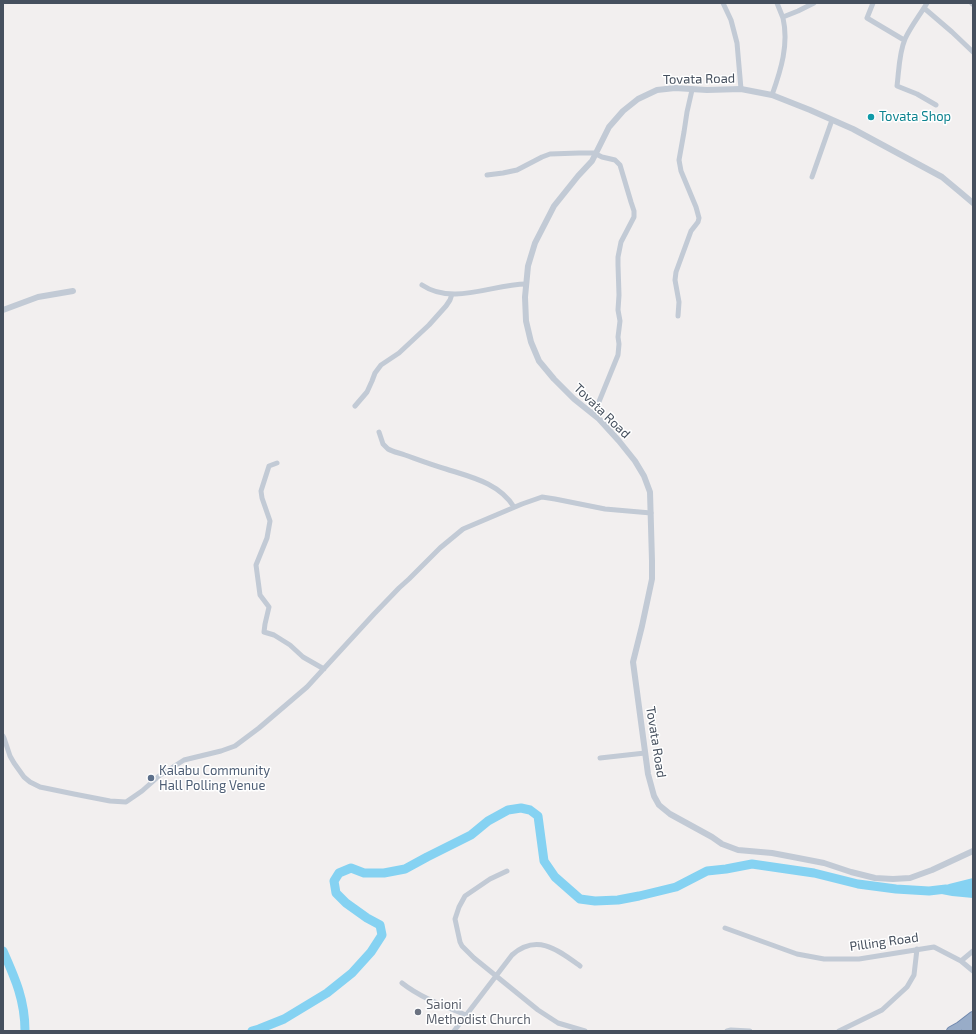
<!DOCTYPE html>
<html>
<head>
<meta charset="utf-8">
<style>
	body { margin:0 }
	#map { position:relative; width:976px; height:1034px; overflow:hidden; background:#f2efef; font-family:"Exo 2",sans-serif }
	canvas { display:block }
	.frame { position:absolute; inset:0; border:4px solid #46505e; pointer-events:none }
</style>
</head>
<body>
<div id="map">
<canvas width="976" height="1034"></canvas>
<div class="frame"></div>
</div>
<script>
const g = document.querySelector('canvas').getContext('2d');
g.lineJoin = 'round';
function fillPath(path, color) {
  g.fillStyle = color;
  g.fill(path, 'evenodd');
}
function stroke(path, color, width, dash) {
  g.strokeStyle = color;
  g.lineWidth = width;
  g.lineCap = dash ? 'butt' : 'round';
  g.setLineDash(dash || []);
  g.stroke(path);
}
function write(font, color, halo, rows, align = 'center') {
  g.font = font + ' "Exo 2",sans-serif';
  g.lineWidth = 3;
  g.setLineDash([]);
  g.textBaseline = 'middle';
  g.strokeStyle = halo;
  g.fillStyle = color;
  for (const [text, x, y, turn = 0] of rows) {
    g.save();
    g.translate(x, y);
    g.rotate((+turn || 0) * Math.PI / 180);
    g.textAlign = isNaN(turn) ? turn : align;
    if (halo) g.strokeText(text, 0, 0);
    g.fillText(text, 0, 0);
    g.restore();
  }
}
fillPath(new Path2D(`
	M973 878V898L952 896 931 892 949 884Z`), '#85d2f2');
stroke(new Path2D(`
	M3 951C15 978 25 1000 25 1031
	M252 1031 259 1029 284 1019 327 993 352 973 371 952 382 935 380 925 367 918 346 903 336 893 334 881 339 873 351 868 364 873H384L405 869 427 857 471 835 488 821 508 810 521 808 530 810 538 816 544 861 555 877 580 899 595 901 618 900 639 896 676 887 707 871 726 869 752 864 814 873 858 884 896 889 929 891 946 889`), '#85d2f2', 9);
const trunk = new Path2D(`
	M951 1031 960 1026 973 1016
	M966 1031 973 1026`);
stroke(trunk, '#6f87ad', 10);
stroke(new Path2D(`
	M723 3 731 20 737 43 741 89
	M873 3 867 18 904 40
	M927 3C920 15 911 26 905 39 899 53 899 70 897 86L917 94 936 105
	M924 8 952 32 973 52
	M783 17 798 11 814 3
	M772 95C781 70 789 44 783 18 781 13 779 8 777 3
	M487 175 503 173 517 170 542 157 550 154 579 153H594L602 157 615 160 620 165 631 202 634 211V217L621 242 618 257V265L619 295 618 310 620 321 618 337 619 344 618 355 596 409 593 414
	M812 177 832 120
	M422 285C453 306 493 284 526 284
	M678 316 679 302 675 280 676 272 691 231 698 222 699 218 696 207 681 171 679 160 684 132 687 112 692 90
	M355 406 367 392 372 381 375 373 381 365 399 353 429 325 446 306 450 300 452 294
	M379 432 383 444 388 449C393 452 400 453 405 455 419 460 432 465 446 469 471 477 499 483 514 507
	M277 463 269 466 261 491 262 498 270 521 267 538 256 565 260 595 269 607 265 624 264 632 274 635 290 645 303 657 324 669
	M3 736 4 738 10 756 14 763 24 777 30 782 40 787 74 794 110 801 126 802 142 791 159 776 184 760 221 751 235 746 259 728 307 687 374 614 399 588 409 579 440 548 463 529 522 504 542 497 555 499 605 509 651 513
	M600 758 645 753
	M507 871 490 879 465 896 459 907 455 919 460 942 462 946 474 958 538 1010 558 1023 585 1031
	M725 928 797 954 824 959H859L934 947 961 961 973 971
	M961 961 973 951
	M402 983C421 998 444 1006 466 1015
	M454 1031 512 955C537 933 558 950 580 966
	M727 1031 731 1030 750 1031
	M839 1031 882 1010 907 987 914 975 917 949`), '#c2cad5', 5);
stroke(new Path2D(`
	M972 3 973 4
	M973 203 960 192 942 177 853 129 810 110 772 95 741 89 707 90 675 88 657 90 638 99 623 111 609 127 592 161 578 176 554 206 535 243 528 266 525 297 526 321 531 342 539 361 554 379 574 399 599 419 619 441 635 461 644 476 650 492 652 561V579L642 626 633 662 648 774 654 796 659 805 670 814 712 837 722 844 738 850 772 853 793 857 824 863 851 872 875 878 893 879 910 878 932 870 973 851
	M3 310 38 297 73 291`), '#c2cad5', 6);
stroke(trunk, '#98acc8', 8);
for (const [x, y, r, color] of [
	[871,117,4,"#0f9aa8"],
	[151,778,4,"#5c6f8a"],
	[418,1012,4,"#6b7280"]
]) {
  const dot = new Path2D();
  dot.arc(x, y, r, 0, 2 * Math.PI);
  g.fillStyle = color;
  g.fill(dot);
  stroke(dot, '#fff', 1.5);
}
write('13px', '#46505e', '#fff', [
	["Tovata Road",699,79,-1],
	["Tovata Road",602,411,44],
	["Tovata Road",656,742,81],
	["Pilling Road",884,942,-8]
]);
write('13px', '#0d838f', '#fff', [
	["Tovata Shop",879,117]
], 'left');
write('13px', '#4e5e75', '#fff', [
	["Kalabu Community",159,771],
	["Hall Polling Venue",159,786]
], 'left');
write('13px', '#5b616d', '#fff', [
	["Saioni",426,1005],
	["Methodist Church",426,1020]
], 'left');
</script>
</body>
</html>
